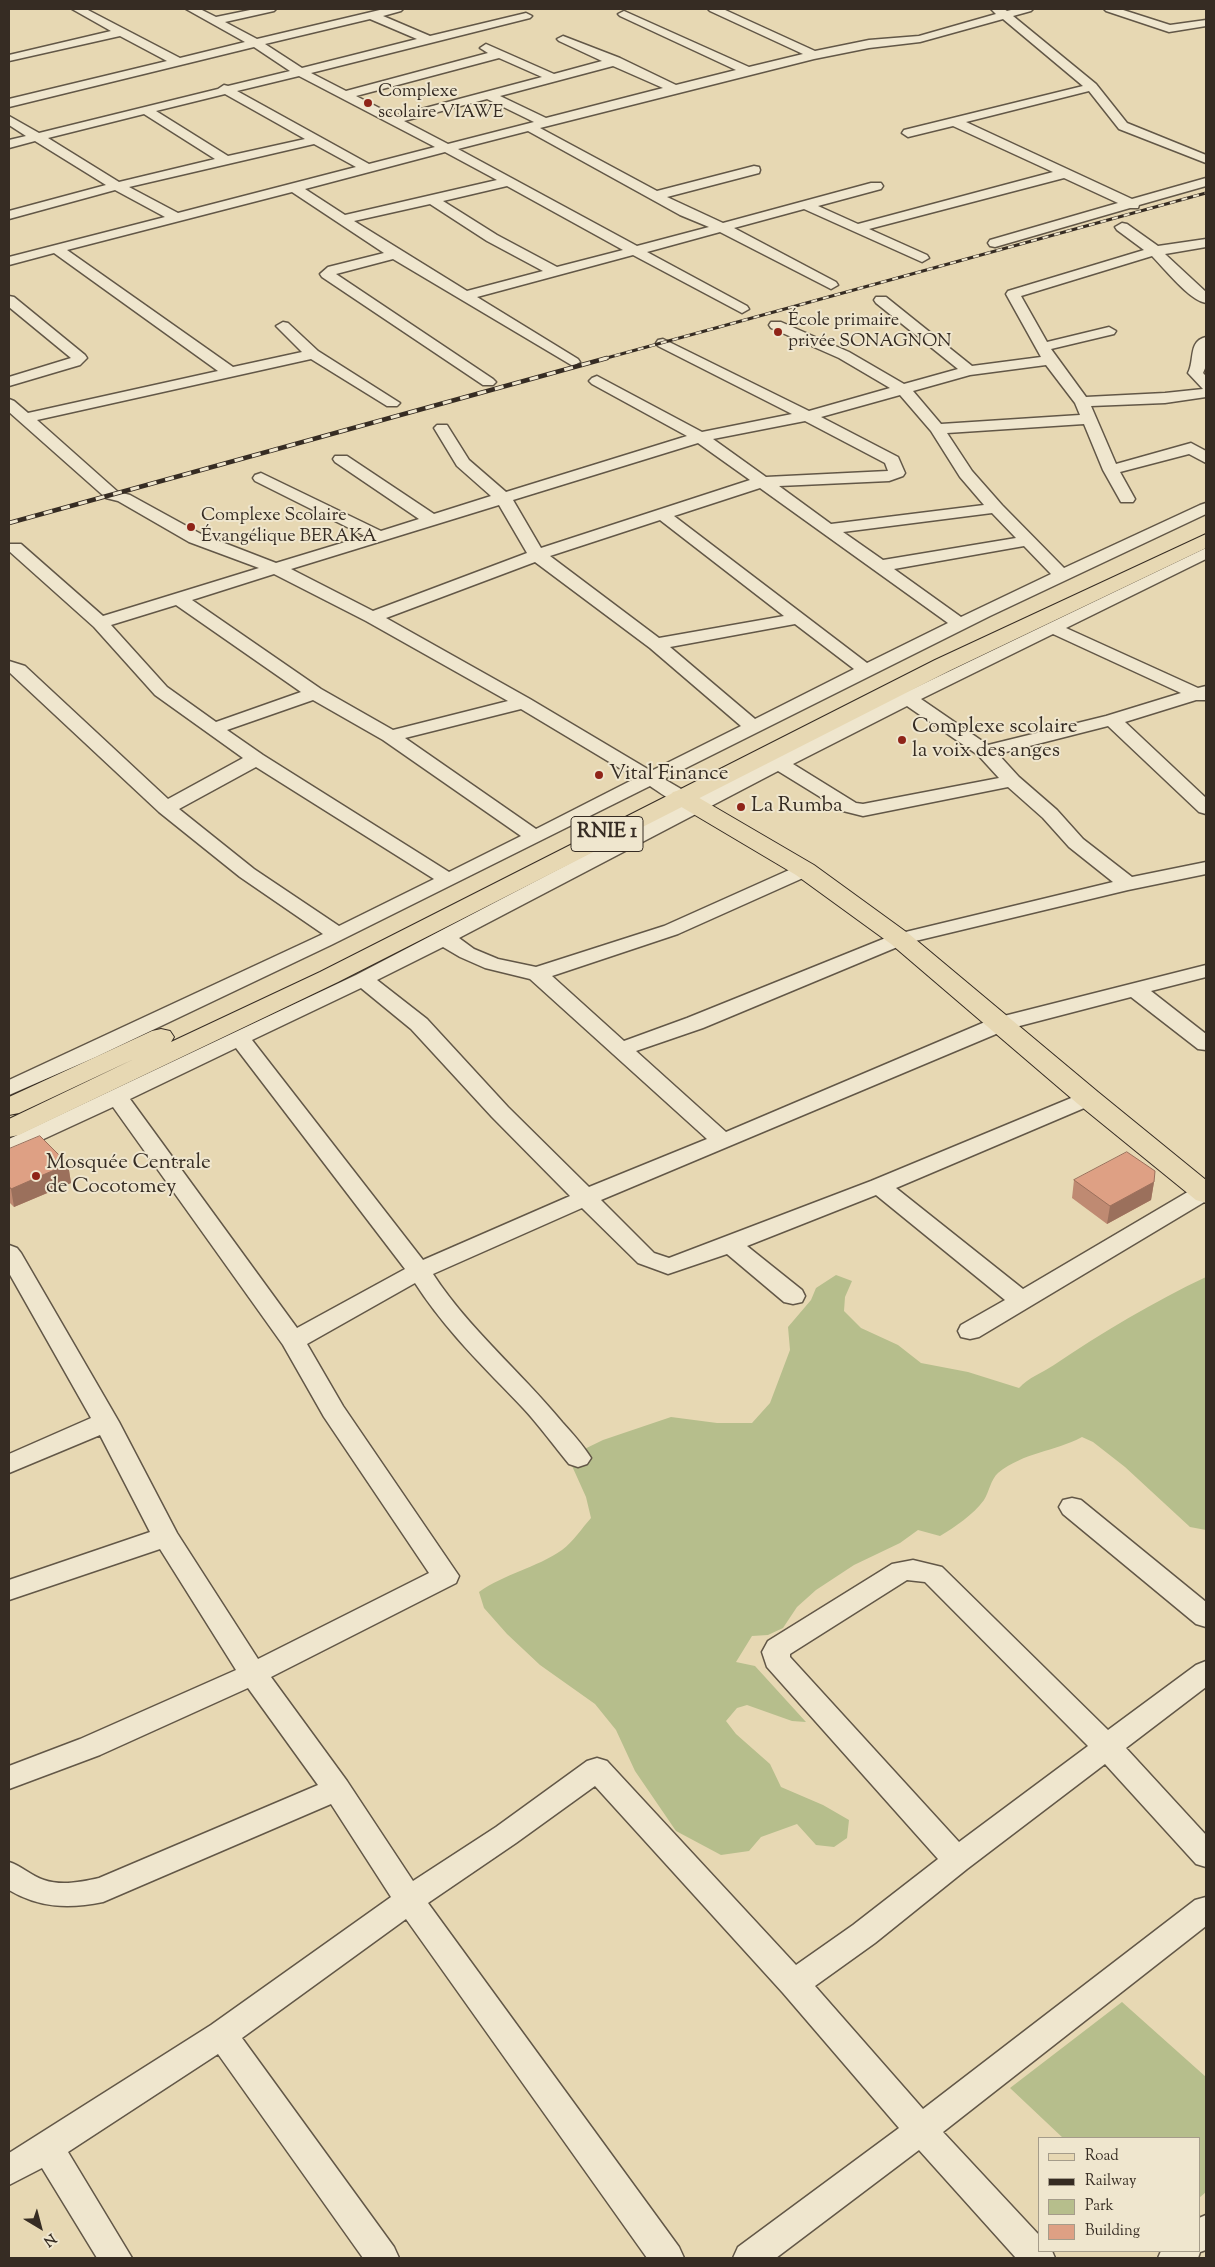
<!DOCTYPE html>
<html>
<head>
<meta charset="utf-8">
<style>
	body { margin:0 }
	#map { position:relative; width:1215px; height:2267px; overflow:hidden; background:#e7d8b3; font-family:"Sorts Mill Goudy",serif }
	canvas { display:block }
	.frame { position:absolute; inset:0; border:10px solid #362c23; pointer-events:none }
	.legend { position:absolute; left:1038px; top:2137px; width:162px; height:115px; box-sizing:border-box; background:#efe6ce; border:1px solid #a59c8a; margin:0; padding:6px 9px; list-style:none; font-size:15px; color:#362c23 }
	.legend li { display:flex; align-items:center; gap:10px; height:25px }
	.legend b { width:25px; border:1px solid #a59c8a }
	.north { position:absolute; left:15px; top:2202px; width:50px; height:50px; -webkit-text-stroke:4px #efe6ce; paint-order:stroke; rotate:143deg; font-size:14px; font-weight:700; line-height:20px; text-align:center; color:#362c23 }
	.north::after { content:''; display:block; margin:auto; width:18px; height:22px; background:#362c23; clip-path:polygon(50% 0,100% 100%,50% 72%,0 100%) }
</style>
</head>
<body>
<div id="map">
<canvas width="1215" height="2267"></canvas>
<div class="frame"></div>
<ul class="legend">
<li><b style="height:6px;background:#e7d8b3"></b>Road</li>
<li><b style="height:6px;background:#362c23"></b>Railway</li>
<li><b style="height:14px;background:#b6be8c"></b>Park</li>
<li><b style="height:14px;background:#dea084"></b>Building</li>
</ul>
<div class="north">N</div>
</div>
<script>
const g = document.querySelector('canvas').getContext('2d');
g.lineJoin = 'round';
function fillPath(path, color) {
  g.fillStyle = color;
  g.fill(path, 'evenodd');
}
function stroke(path, color, width, dash) {
  g.strokeStyle = color;
  g.lineWidth = width;
  g.lineCap = dash ? 'butt' : 'round';
  g.setLineDash(dash || []);
  g.stroke(path);
}
function write(font, color, halo, rows, align = 'center') {
  g.font = font + ' "Sorts Mill Goudy",serif';
  g.lineWidth = 4;
  g.setLineDash([]);
  g.textBaseline = 'middle';
  g.strokeStyle = halo;
  g.fillStyle = color;
  for (const [text, x, y, turn = 0] of rows) {
    g.save();
    g.translate(x, y);
    g.rotate((+turn || 0) * Math.PI / 180);
    g.textAlign = isNaN(turn) ? turn : align;
    if (halo) g.strokeText(text, 0, 0);
    g.fillText(text, 0, 0);
    g.restore();
  }
}
fillPath(new Path2D(`
	M836 1275 852 1281 845 1297 844 1311 861 1328 898 1345 921 1363 968 1372 1019 1388C1029 1377 1042 1373 1054 1365 1103 1332 1153 1302 1206 1277V1530L1190 1527 1125 1467 1093 1442 1082 1437C1054 1452 1024 1452 998 1473 991 1479 989 1492 984 1500 973 1515 955 1527 940 1536L918 1530 900 1543 854 1565 816 1590 797 1607 783 1628 768 1635 752 1636 736 1662 755 1666 806 1722 792 1721 747 1705 737 1708 726 1721 736 1734 770 1764 781 1787 823 1805 849 1820 847 1838 834 1847 816 1845 797 1824 761 1837 749 1851 721 1855 676 1831 635 1771 616 1730 595 1704 540 1665 507 1634 484 1608 479 1592C504 1574 536 1568 562 1550 573 1542 582 1528 591 1518L586 1497 568 1457 603 1440 671 1417 717 1423H752L770 1403 790 1350 788 1327 811 1300 816 1288Z
	M1122 2002 1206 2077V2192L1199 2198V2138H1063L1010 2088Z`), '#b6be8c');
const minor = new Path2D(`
	M72 9H86L180 58 245 42 186 9H200L216 17 255 9H276L274 11 225 22 257 39 384 9H403L401 11 383 16 430 36 526 13 532 16 530 18 311 73 346 91 488 53 480 48 486 44 554 74 602 61 559 41 557 39 563 36 620 58 676 85 736 70 620 16 618 14 624 11 749 67 803 54 710 11 708 9H723L815 51 869 40 919 36 996 14 991 9H1004L1007 11 1015 9H1033L1031 11 1013 16 1096 84 1127 123 1206 155V163L1119 129 1089 91 966 122 1132 199 1206 178V186L1139 205 1138 208H1130L995 247 990 246 988 243 990 240 1118 203 1064 178 869 229 927 255 929 258 922 262 804 209 734 228 836 282 838 285 831 289 720 232 647 252 747 306 749 309 742 313 633 255 477 297 578 359 580 362 573 366 393 259 336 274 493 379 496 382 493 385H483L322 277 320 274 328 267 384 253 292 192 67 250 233 367 302 352 276 326 283 322 288 323 318 351 400 403 397 406H387L311 359 37 420 118 492 130 495 201 534 276 563 365 536 255 481 253 478 255 475 261 473 381 531 419 519 335 462 333 459 335 456H347L434 514 491 496 457 466 434 428 437 425H447L469 460 506 492 687 436 592 384 589 381 592 378 597 376 702 432 792 414 658 346 656 343 658 340 663 339 809 411 890 388 839 358 771 328 769 325 771 322H781L849 352 904 384 958 369 876 303 874 300 876 297H886L972 366 1041 357 1006 294 1008 291 1144 250 1117 230 1115 227 1122 223 1127 224 1158 246 1206 239V247L1165 254 1206 292V303C1189 300 1165 269 1152 256L1021 296 1047 342 1109 327 1116 331 1114 334 1051 349 1086 397 1165 393 1203 389 1188 373C1195 360 1188 341 1206 337V366L1203 373 1206 376V397L1165 403 1091 406 1116 464 1191 443 1206 451V463L1189 454 1120 472 1135 499 1133 502H1121L1103 470 1084 424 947 433 972 471 1002 505 1064 568 1200 505 1206 503V514L990 616 664 779 688 793 691 797 688 801C674 805 661 793 650 786L331 945 96 1057 9 1095V1080L323 934 240 877 159 812 9 672V661L25 666 168 799 243 758 155 695 94 627 9 551V544H21L103 616 259 568 189 542 118 501 106 498 9 412V399L14 401 28 413 218 371 54 253 9 265V257L165 217 115 190 9 219V211L106 185 35 141 9 148V140L26 136 9 125V116L39 133 218 89 224 85 228 86 290 71 254 47 9 107V99L167 61 120 36 9 61V55L111 31ZM370 19 417 39 302 68 265 44ZM1003 19 1083 86 904 130 902 133 908 137 953 126 1053 172 858 224 818 206 881 189 883 186 881 183H871L723 223 667 197 759 173 760 170 759 167 754 166 657 191 540 128 814 59 869 48 920 42ZM499 58 542 77 395 116 356 96ZM613 66 663 88 546 118 500 96ZM299 76 435 147 369 164 237 91ZM225 94 305 139 228 156 156 111ZM487 99 534 122 448 144 404 121ZM144 114 215 159 119 182 48 138ZM528 131 680 215 709 227 637 246 458 149ZM314 144 356 167 178 213 129 187ZM445 152 497 180 345 215 305 189ZM507 186 623 250 557 267 497 235 443 201ZM430 204 487 241 543 271 467 291 354 221ZM1046 365 1075 403 1080 415 941 424 913 391 970 375ZM900 395 931 431 960 477 984 505 831 524 779 486 889 481 903 476 905 473 898 457 821 417ZM805 421 885 463 888 471 766 477 713 439ZM698 443 750 480 541 548 513 500ZM760 488 948 623 867 663 674 516ZM499 505 527 553 373 611 291 569ZM992 513 1016 538 883 560 843 532ZM660 520 784 616 659 638 550 556ZM1024 546 1051 574 961 617 894 569ZM535 562 650 648 741 726 651 771 530 699 386 618ZM274 574 366 621 508 701 393 730 321 689 192 600ZM176 605 301 692 216 722 167 687 111 625ZM795 624 854 669 755 719 670 647ZM313 700 383 740 521 836 449 872 263 755 227 730ZM521 709 636 778 536 829 405 738ZM256 767 434 879 339 926 254 869 179 809Z
	M1104 9H1120L1170 25 1206 20V26L1169 32 1106 11Z
	M9 296 14 297 85 355 87 358 80 365 9 386V377L71 358 9 307Z
	M1206 548V559L1066 628 1198 688 1206 686V700H1196L1125 722 1206 798V814L1199 812 1108 726 998 754 1019 777 1057 810 1083 839 1132 877 1206 862V874L1128 890 907 943 703 1028 636 1051 726 1132 992 1019 1206 965V977L1151 991 1206 1034V1050L1198 1049 1131 997 1008 1029 601 1200 654 1253 669 1258 871 1181 1088 1091 1096 1093 1099 1098 1096 1103 896 1188 1023 1289 1196 1187 1206 1185V1201L979 1337 970 1339 961 1337 958 1331 961 1325 1005 1300 876 1195 747 1246 802 1290 805 1296 802 1302 793 1304 784 1302 727 1254 668 1274 660 1271 638 1263 582 1208 433 1274C469 1329 520 1371 562 1422 572 1433 583 1445 591 1458L587 1464 578 1467 569 1464C554 1446 539 1425 523 1408 484 1367 446 1331 415 1283L307 1344 343 1406 459 1576 456 1583 271 1677 347 1781 413 1881 496 1827 587 1761 597 1758 607 1761 796 1965 853 1925 938 1859 767 1667 762 1652 768 1641 892 1564 913 1560 942 1567 1108 1730 1196 1665 1206 1661V1687L1126 1748 1206 1835V1867L1196 1864 1105 1764 967 1869 875 1943 815 1986 923 2109 1195 1900 1206 1897V1926L943 2132 1039 2235V2251H1052L1055 2258H1016L919 2150 776 2258H733L738 2247 899 2128 783 1993 595 1786 516 1843 428 1903 679 2247 684 2258H647L406 1919 242 2038 394 2247 399 2258H363L218 2054 68 2152 132 2258H97L42 2168 9 2185V2153L211 2025 391 1897 331 1804 103 1902C69 1909 39 1908 9 1890V1862C22 1866 31 1876 44 1880 61 1886 82 1882 99 1878L318 1785 248 1688 100 1755 9 1789V1766L80 1739 236 1670 160 1549 9 1600V1580L150 1532 100 1435 9 1473V1454L91 1418 9 1273V1245L17 1248 21 1253 119 1422 177 1533 258 1659 429 1573 324 1417 283 1345 113 1107 9 1155V1139L356 975 670 811 902 694ZM1053 634 1181 693 1106 716 988 745 921 699ZM907 706 978 755 999 778 863 804 856 803 793 764ZM778 771 843 811 863 816 1008 787 1043 818 1069 847 1113 882 893 935 687 1018 624 1041 552 976 678 934 812 874 815 870 812 866 805 864 798 866 664 926 536 967 498 959 474 949 459 938ZM443 947 460 957 485 968 530 979 707 1139 589 1187 508 1107 427 1019 377 980ZM361 988 411 1029 492 1117 570 1196 423 1260 252 1040ZM236 1048 405 1269 297 1328 130 1099ZM907 1580 925 1582 1088 1746 959 1842 790 1657V1654Z
	M1072 1498 1081 1500 1206 1602V1627L1196 1624 1063 1514 1059 1507 1063 1500Z
	M1206 2215V2250L1200 2252 1198 2258H1158L1161 2251H1199V2218Z`);
const major = new Path2D(`
	M681 790 689 792 814 865 909 934 1098 1092 1206 1180V1203L1196 1200 1078 1104 891 944 796 875 673 802 669 797 673 792Z`);
const highway = new Path2D(`
	M1206 534V548L951 670 338 982 19 1135 9 1137V1119L134 1059 19 1113 9 1115V1097L152 1031 161 1029 170 1031 174 1037 171 1042 320 972 935 660Z`);
stroke(minor, '#625747', 3);
stroke(major, '#362c23', 2);
stroke(highway, '#362c23', 2);
fillPath(minor, '#efe6ce');
fillPath(major, '#e7d8b3');
fillPath(highway, '#e7d8b3');
const railFar1 = new Path2D(`
	M603 359 1206 193`);
const rail = new Path2D(`
	M9 523 607 358`);
stroke(railFar1, '#362c23', 3);
stroke(rail, '#362c23', 4.5);
stroke(railFar1, '#efe6ce', 2, [6]);
stroke(rail, '#efe6ce', 3, [9]);
fillPath(new Path2D(`
	M9 1149 68 1164 71 1183 14 1207 9 1202Z
	M1074 1180 1154 1182 1151 1200 1107 1224 1072 1198Z`), '#bf8a72');
fillPath(new Path2D(`
	M68 1164 71 1183 14 1207 11 1189Z
	M1154 1182 1151 1200 1107 1224 1110 1206Z`), '#9b705c');
const building = new Path2D(`
	M40 1136 68 1164 11 1189 9 1186V1149Z
	M1127 1152 1155 1171 1154 1182 1110 1206 1074 1180Z`);
fillPath(building, '#dea084');
stroke(building, '#9b705c', 1);
for (const [x, y, r, color] of [
	[368,103,5,"#8f2418"],
	[778,332,5,"#8f2418"],
	[191,527,5,"#8f2418"],
	[902,740,5,"#8f2418"],
	[599,775,5,"#8f2418"],
	[741,807,5,"#8f2418"],
	[36,1176,5,"#8f2418"]
]) {
  const dot = new Path2D();
  dot.arc(x, y, r, 0, 2 * Math.PI);
  g.fillStyle = color;
  g.fill(dot);
  stroke(dot, '#efe6ce', 2);
}
write('18px', '#362c23', '#efe6ce', [
	["Complexe",378,93],
	["scolaire VIAWE",378,114],
	["École primaire",788,322],
	["privée SONAGNON",788,343],
	["Complexe Scolaire",201,517],
	["Évangélique BERAKA",201,538]
], 'left');
for (const [x, y, w] of [
	[607,834,72]
]) {
  const box = new Path2D();
  box.roundRect(x - w / 2, y - 17.5, w, 35, 4);
  g.fillStyle = '#efe6ce';
  g.fill(box);
  stroke(box, '#362c23', 1);
}
write('bold 20px', '#362c23', null, [
	["RNIE 1",607,834]
]);
write('21px', '#362c23', '#efe6ce', [
	["Complexe scolaire",912,728],
	["la voix des anges",912,752],
	["Vital Finance",609,775],
	["La Rumba",751,807],
	["Mosquée Centrale",46,1164],
	["de Cocotomey",46,1188]
], 'left');
</script>
</body>
</html>
